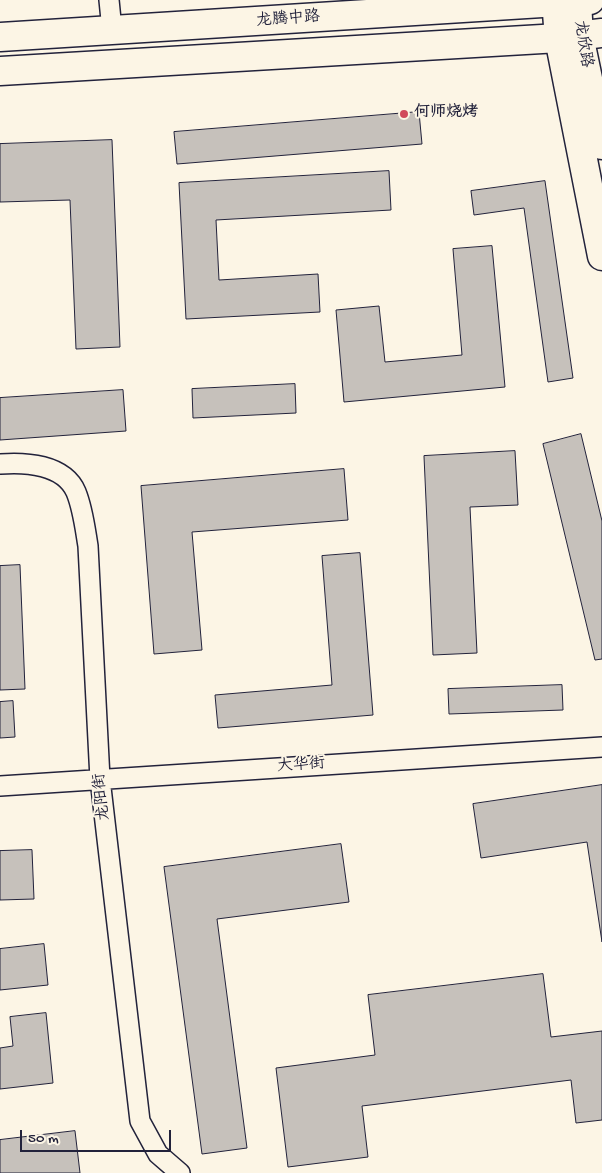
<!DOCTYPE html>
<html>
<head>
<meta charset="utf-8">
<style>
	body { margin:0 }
	#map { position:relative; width:602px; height:1173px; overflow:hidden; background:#fcf5e5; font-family:"Gochi Hand",sans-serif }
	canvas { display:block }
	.scale { position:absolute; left:20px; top:1130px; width:151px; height:22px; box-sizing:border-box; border:2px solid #22223b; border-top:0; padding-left:6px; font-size:15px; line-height:18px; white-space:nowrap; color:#22223b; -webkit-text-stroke:4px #fcf5e5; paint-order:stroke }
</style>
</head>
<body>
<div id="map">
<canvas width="602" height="1173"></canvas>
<div class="scale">50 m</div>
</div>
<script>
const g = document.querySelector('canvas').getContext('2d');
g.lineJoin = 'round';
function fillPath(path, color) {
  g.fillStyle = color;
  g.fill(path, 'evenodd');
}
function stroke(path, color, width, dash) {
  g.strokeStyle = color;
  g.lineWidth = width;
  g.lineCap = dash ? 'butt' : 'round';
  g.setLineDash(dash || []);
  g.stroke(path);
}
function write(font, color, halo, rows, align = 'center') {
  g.font = font + ' "Gochi Hand","LXGW WenKai TC",sans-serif';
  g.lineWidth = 4;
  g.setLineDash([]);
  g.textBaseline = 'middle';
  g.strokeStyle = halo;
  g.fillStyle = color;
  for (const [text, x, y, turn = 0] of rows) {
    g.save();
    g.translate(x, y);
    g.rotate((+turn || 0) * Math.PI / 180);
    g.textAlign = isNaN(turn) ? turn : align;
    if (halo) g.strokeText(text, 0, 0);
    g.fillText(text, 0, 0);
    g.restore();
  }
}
const building = new Path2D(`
	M419 112 422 144 177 164 174 132Z
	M112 140 120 347 76 349 70 200 0 202V144Z
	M389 171 391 210 216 220 219 280 318 274 320 312 186 319 179 183Z
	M545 181 573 378 548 382 524 208 474 215 471 191Z
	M492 246 505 387 344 402 336 310 379 306 385 362 462 355 453 249Z
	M295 384 296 413 193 418 192 389Z
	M123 390 126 431 0 440V398Z
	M581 434 602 521V659L595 660 543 444Z
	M515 451 518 505 470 507 477 653 433 655 424 456Z
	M344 469 348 520 192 532 202 650 154 654 141 486Z
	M360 553 373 715 218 728 215 695 332 685 322 556Z
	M20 565 25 689 0 690V566Z
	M562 685 563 710 449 714 448 689Z
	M13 701 15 737 0 738V702Z
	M602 785V942L587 842 481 858 473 804Z
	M341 844 349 902 217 919 247 1148 202 1154 164 867Z
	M32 850 34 899 0 900V851Z
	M44 944 48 985 0 990V949Z
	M543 974 551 1037 602 1031V1120L576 1123 571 1080 362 1106 368 1157 288 1167 276 1068 375 1055 368 995Z
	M46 1013 53 1083 0 1089V1048L13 1046 10 1017Z
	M75 1131 80 1173H0V1140Z`);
fillPath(building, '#c6c1bb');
stroke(building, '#22223b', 1);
const street = new Path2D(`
	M109 0 112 30
	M0 464C25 462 64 464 76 492 83 509 85 528 88 546L100 779 140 1121 158 1154 180 1173
	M0 786 602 747`);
const secondary = new Path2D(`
	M556 0 559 38 602 256
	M577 2 579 36 602 145`);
const primary = new Path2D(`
	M0 37 590 0
	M0 71 559 38 602 33`);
stroke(street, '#22223b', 22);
stroke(secondary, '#22223b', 31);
stroke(primary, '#22223b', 31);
stroke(street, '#fcf5e5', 19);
stroke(secondary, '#fcf5e5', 28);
stroke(primary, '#fcf5e5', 28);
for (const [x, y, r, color] of [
	[404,114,5,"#d1495b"]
]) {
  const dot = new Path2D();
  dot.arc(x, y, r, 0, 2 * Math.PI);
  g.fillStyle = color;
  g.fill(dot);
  stroke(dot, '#fcf5e5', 2);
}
write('16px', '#22223b', '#fcf5e5', [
	["龙腾中路",288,20,-4],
	["龙欣路",582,44,81],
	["大华街",301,766,-4],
	["龙阳街",103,797,-96]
]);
write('bold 16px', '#22223b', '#fcf5e5', [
	["何师烧烤",414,114]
], 'left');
</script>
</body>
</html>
